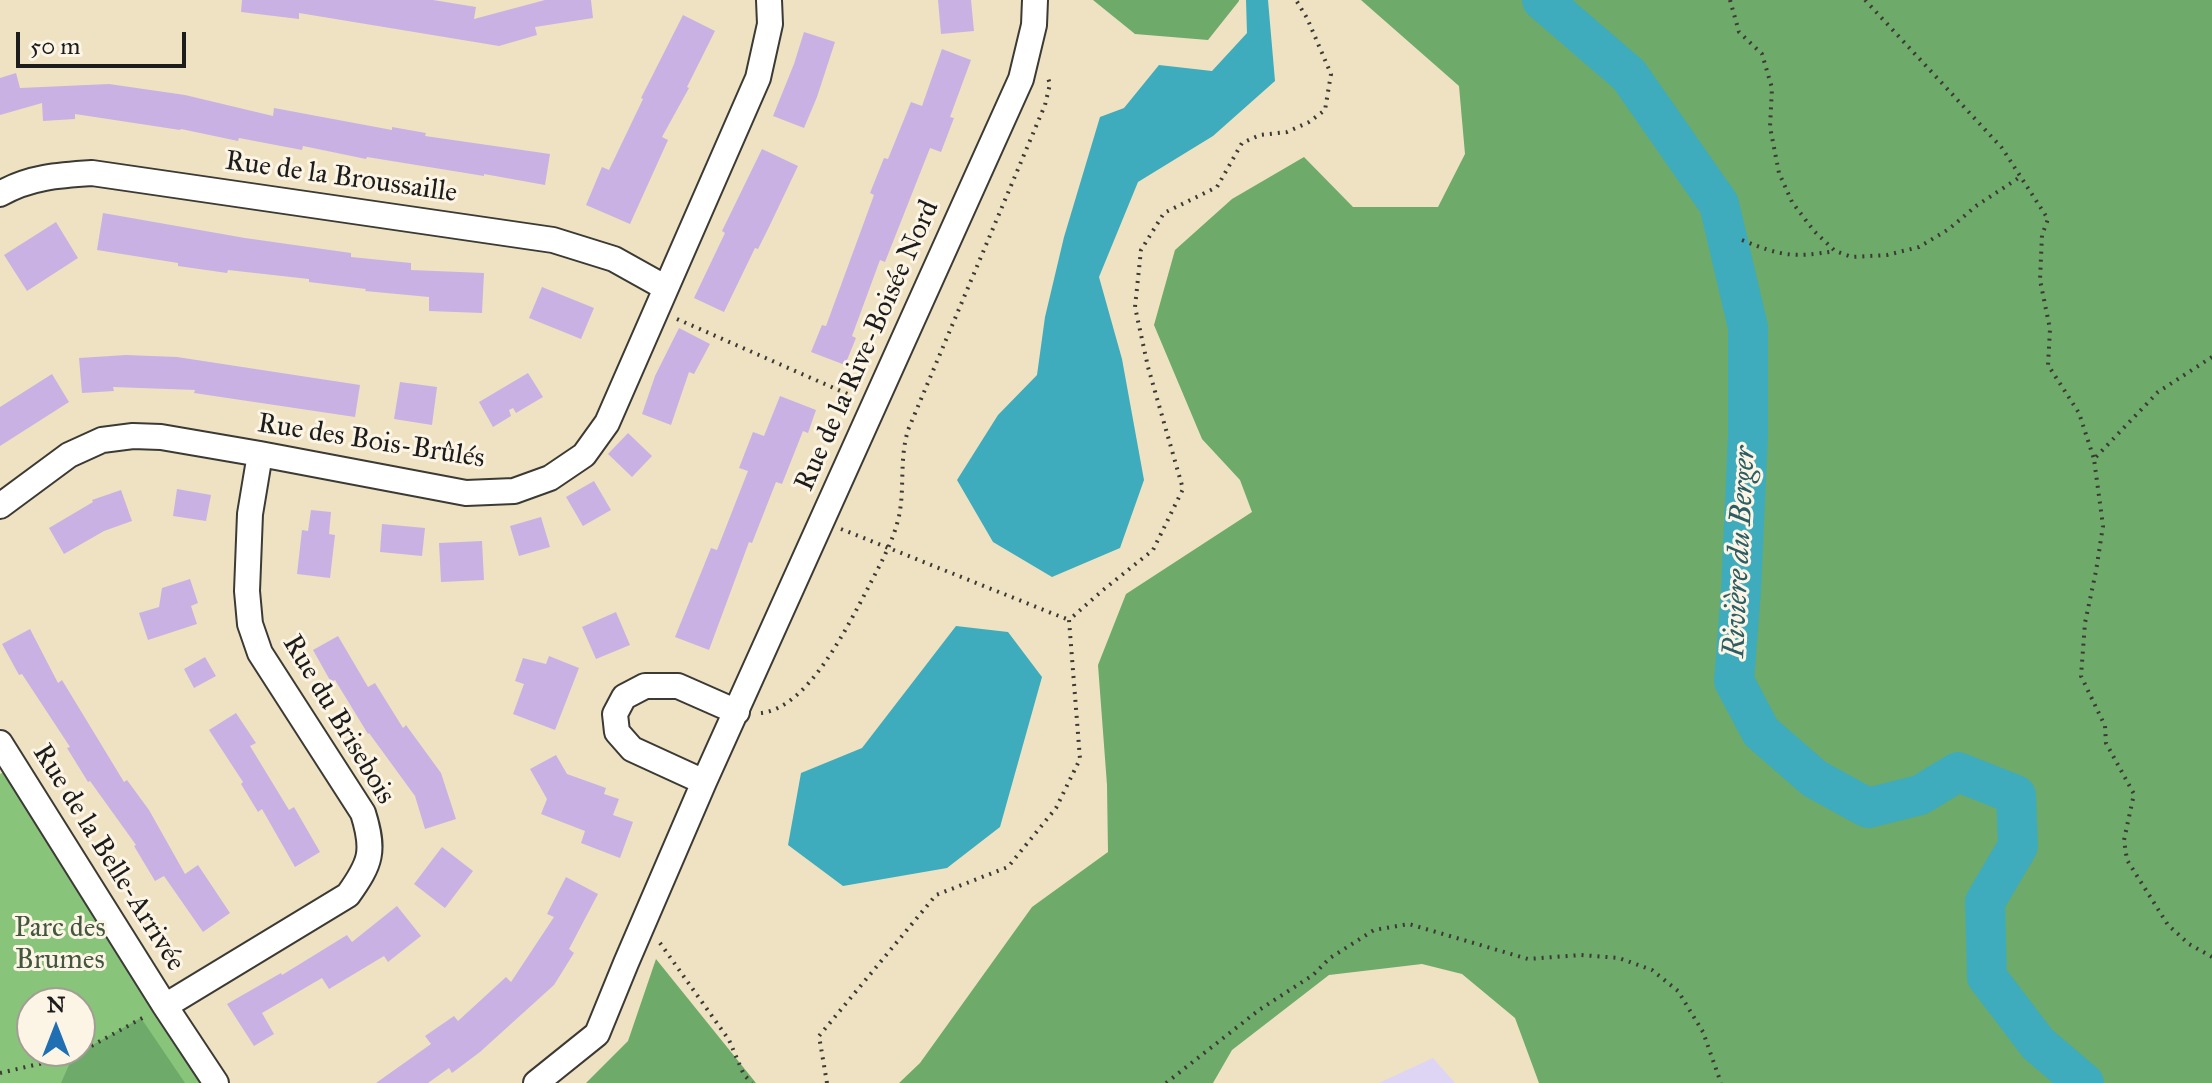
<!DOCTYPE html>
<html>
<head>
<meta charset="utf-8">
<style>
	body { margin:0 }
	#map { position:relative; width:2212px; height:1083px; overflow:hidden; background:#eee2c2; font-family:"IM FELL Great Primer",serif }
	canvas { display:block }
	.north { position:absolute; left:16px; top:987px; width:80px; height:80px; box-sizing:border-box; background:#fcf5e5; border:2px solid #a29e95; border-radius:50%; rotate:0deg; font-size:22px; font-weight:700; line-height:32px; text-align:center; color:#1c1c1c }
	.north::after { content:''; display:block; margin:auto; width:28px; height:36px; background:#1f6fb2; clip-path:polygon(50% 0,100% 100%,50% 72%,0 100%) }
	.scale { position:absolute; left:16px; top:32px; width:170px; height:36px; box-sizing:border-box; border:4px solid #1c1c1c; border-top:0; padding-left:10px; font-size:24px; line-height:28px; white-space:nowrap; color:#1c1c1c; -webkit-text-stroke:6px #fcf5e5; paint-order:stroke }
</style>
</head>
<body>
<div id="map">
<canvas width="2212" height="1083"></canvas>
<div class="north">N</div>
<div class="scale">50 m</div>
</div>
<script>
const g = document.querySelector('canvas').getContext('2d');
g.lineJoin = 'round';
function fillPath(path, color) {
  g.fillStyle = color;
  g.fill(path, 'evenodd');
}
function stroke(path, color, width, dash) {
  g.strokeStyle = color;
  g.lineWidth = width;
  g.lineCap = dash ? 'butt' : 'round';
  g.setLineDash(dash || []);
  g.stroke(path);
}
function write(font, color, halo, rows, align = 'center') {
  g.font = font + ' "IM FELL Great Primer",serif';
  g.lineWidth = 6;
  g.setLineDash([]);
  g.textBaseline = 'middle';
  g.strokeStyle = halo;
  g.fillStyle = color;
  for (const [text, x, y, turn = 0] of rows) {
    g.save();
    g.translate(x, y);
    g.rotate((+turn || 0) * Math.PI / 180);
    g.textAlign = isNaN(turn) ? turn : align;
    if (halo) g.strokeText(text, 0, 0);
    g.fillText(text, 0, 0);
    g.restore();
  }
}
fillPath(new Path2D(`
	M1433 1058 1455 1083H1379Z`), '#ded5f5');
fillPath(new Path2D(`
	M14 765 216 1083H0V774ZM32 1003H80V1051H32Z`), '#88c47a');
fillPath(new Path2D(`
	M1093 0H1239V1L1208 40 1135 34Z
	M1361 0H2212V1083H1539L1515 1018 1462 974 1422 964 1329 975 1232 1050 1213 1083H899L920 1063 1032 907 1108 852 1107 785 1098 665 1126 594 1252 512 1240 480 1202 439 1154 325 1175 250 1232 199 1304 157 1353 207H1438L1465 154 1459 86Z
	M656 959 756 1083H586L628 1041Z
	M141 1018 185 1083H61L73 1056Z`), '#6eaa6a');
fillPath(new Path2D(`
	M1246 0H1268L1275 81 1213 136 1138 182 1099 277 1122 359 1144 480 1120 548 1052 577 993 542 957 480 998 415 1037 375 1045 317 1064 237 1100 117 1124 108 1159 65 1212 71 1247 33Z
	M956 626 1008 632 1042 677 1000 827 947 868 843 886 788 845 801 773 862 748Z`), '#3eacbc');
stroke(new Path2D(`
	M1542 0 1629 75 1719 204 1748 327V436L1741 590 1734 681 1761 732 1815 779 1868 808 1920 795 1958 772 2016 795 2018 846 1985 902 1987 977 2038 1044 2084 1083`), '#3eacbc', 40);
fillPath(new Path2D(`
	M242 0H433L476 7 474 19 545 0H591L593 18 535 27 537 35 499 46 299 13V19L241 12Z
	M938 0H971L974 31 941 34Z
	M683 15 715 31 687 87 689 88 662 137 668 140 630 224 586 205 602 167 609 170 643 99 641 98Z
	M804 32 835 42 817 97 804 128 773 116 794 64Z
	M942 49 971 60 950 117 954 118 941 152 930 148 885 262 880 260 852 336 856 338 845 365 811 352 822 325 826 326 874 195 870 193 884 158 888 159 911 102 922 106Z
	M16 73 20 88 109 84 185 95 273 116 274 108 392 130V127L426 133 425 136 550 154 545 185 484 174V176L367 157 366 159 303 146 302 150 239 138 238 141 181 129 180 130 75 114V119L43 121 42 103 0 115V78Z
	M762 149 798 166 769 227 758 249 755 248 724 312 694 298 725 233 722 231Z
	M103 213 245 238 351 253V257L411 263V270L484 273 482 313 429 311V297L365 291 366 289 309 282V279L228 270 227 273 178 266V263L97 250Z
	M56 222 78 258 27 291 4 255Z
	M542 287 594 308 581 339 529 318Z
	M679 328 710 344 694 374 689 372 671 425 642 414 655 376Z
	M126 355 177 357 360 385 355 417 194 393 195 390 113 387 114 391 82 393 79 358Z
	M528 373 543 397 516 413 513 408 509 410 511 416 493 427 479 402Z
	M52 374 69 402 0 446V407Z
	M400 382 437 387 432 425 394 419Z
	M780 396 816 410 808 433 803 431 782 484 776 482 752 543 749 542 709 650 675 637 711 548 717 550 748 471 739 468 753 432 764 436Z
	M628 433 652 456 632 477 608 454Z
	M594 481 611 510 583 526 566 497Z
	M177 489 211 495 206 521 173 516Z
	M121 490 132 521 104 531 64 554 49 528 93 502 92 500Z
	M311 510 331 512 329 534 335 535 330 578 297 574 302 530 308 531Z
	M541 517 550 547 519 556 510 526Z
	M382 524 425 528 422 556 380 552Z
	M482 541 484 580 441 582 439 543Z
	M190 579 198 603 191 606 197 624 148 640 139 613 159 607 162 588Z
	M616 612 630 645 596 659 582 627Z
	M30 629 58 683 62 680 124 782 127 780 149 810 185 874 198 865 230 913 203 932 164 876 155 881 134 846 136 845 90 781 88 782 67 748 70 747 22 674 19 675 2 644Z
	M338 636 368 687 375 683 403 728 406 725 441 773 456 819 425 829 415 796 369 733 368 734 335 680 331 682 313 650Z
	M549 656 579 668 555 730 513 714 524 684 515 681 523 658 546 664Z
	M205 657 216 676 194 688 184 669Z
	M236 713 256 743 250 746 289 810 294 807 320 852 295 867 262 809 258 812 241 784 243 782 209 730Z
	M556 755 567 774 606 788 604 794 619 799 613 815 633 822 620 858 581 843 585 831 541 814 547 799 530 769Z
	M442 847 473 871 445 908 414 884Z
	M566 877 598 894 569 949 574 953 554 985 480 1052 452 1073 449 1068 428 1083H376L431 1044 425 1036 454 1016 458 1021 506 977 511 982 554 917 547 914Z
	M397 906 421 936 388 962 384 956 329 989 322 978 262 1013 274 1034 254 1046 227 1004 281 973 282 975 347 935 352 942Z`), '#cab1e4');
const minor = new Path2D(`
	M0 194C29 177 60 175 92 173L553 240 614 259 666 288
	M0 506 69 455 102 440 133 436 161 437 260 454 466 493 514 491 550 478 584 455 607 423 758 78 770 24 769 0
	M0 743 165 1006 216 1083
	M704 782 632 749 617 732 615 714 624 697 645 686H678L737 712
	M165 1006 348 895C371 863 375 851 363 813L260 653 250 624 247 591 250 514 260 454
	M536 1083 597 1034 626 963 704 782 1021 79 1034 25 1035 0`);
stroke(minor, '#3c3a35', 28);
stroke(new Path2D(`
	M1730 0 1739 32 1762 54 1772 88 1770 127 1779 173 1792 202 1814 231 1835 251 1852 257 1887 255 1919 247 1949 229 1976 206 2020 177
	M1865 0 2002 148 2048 219 2042 235 2040 280 2050 329 2048 365 2079 413 2094 459
	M1742 240C1781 256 1793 258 1835 251
	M677 319 852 396
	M2212 357 2158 392 2094 459 2103 526 2096 571 2085 623 2081 676 2105 726 2106 743 2134 794 2124 840 2127 860 2168 925 2189 944 2212 957
	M841 529 1069 620
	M761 713C808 708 847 627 867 590 879 566 893 543 899 516 905 487 899 461 908 430L1045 105 1050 84 1047 75
	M660 943 729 1040 744 1075 752 1083
	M0 1073 73 1056 146 1016
	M827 1083 819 1036 936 895 1008 867 1056 808 1080 759 1069 620 1103 590 1153 550 1183 489 1148 367 1135 307 1141 250 1164 213 1217 187 1242 143 1260 135 1287 132 1309 122 1325 110 1331 74 1307 18 1296 0
	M1166 1083 1259 1010 1313 975 1330 958 1374 930 1409 924 1528 959 1581 955 1619 958 1652 970 1678 991 1703 1032 1721 1083`), '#3c3a35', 4, [2, 6]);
stroke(minor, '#fff', 24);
write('28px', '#1c1c1c', '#fcf5e5', [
	["Rue de la Broussaille",341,178,8],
	["Rue de la Rive-Boisée Nord",868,346,-66],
	["Rue des Bois-Brûlés",371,442,9],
	["Rue du Brisebois",338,720,59],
	["Rue de la Belle-Arrivée",108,858,58]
]);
write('28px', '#42573d', '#fcf5e5', [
	["Parc des",60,929],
	["Brumes",60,961]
]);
write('italic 30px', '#2b5d64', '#fcf5e5', [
	["Rivière du Berger",1741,552,-87]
]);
</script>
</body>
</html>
